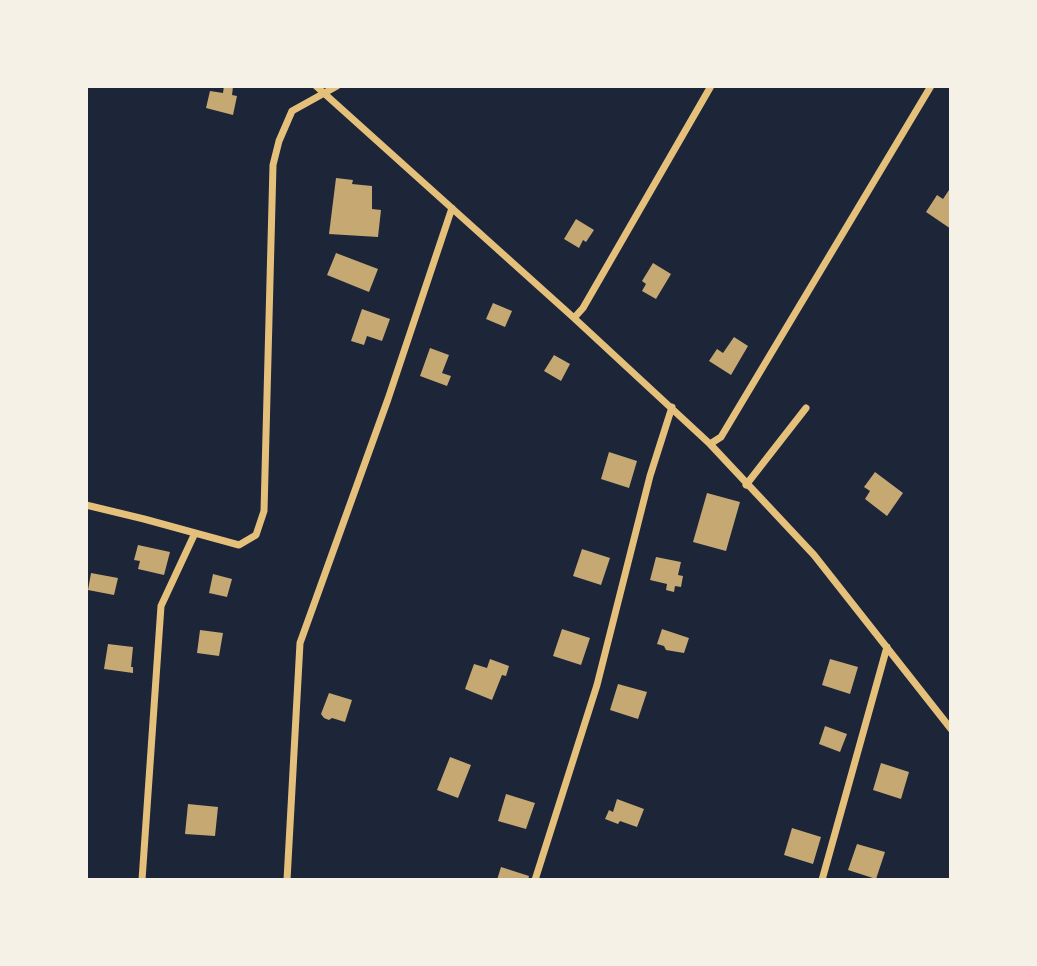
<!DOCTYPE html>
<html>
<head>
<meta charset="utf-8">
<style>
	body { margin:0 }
	#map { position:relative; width:1037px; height:966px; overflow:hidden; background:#14213d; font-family:"Golos Text",sans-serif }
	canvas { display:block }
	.frame { position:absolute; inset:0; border:88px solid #f6f1e7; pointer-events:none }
</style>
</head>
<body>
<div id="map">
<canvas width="1037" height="966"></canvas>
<div class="frame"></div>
</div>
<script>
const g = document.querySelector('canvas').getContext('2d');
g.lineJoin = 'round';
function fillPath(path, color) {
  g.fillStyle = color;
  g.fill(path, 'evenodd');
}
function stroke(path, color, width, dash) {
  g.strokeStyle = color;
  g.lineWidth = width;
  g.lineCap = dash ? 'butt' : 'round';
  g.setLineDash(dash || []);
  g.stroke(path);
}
fillPath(new Path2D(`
	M86 86H951V880H86Z`), '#1d2539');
fillPath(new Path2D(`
	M224 86 233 87 232 95 237 96 233 115 206 108 210 91 223 93Z
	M336 178 353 180 352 184 372 186V209L381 210 378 237 329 234Z
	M951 187V229L926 212 937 195 943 199Z
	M576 219 594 230 586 242 583 240 579 248 564 239Z
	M336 253 378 269 369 292 327 275Z
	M653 263 671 274 656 299 642 291 646 284 642 281Z
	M493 303 512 311 505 327 486 319Z
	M362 309 390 319 382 341 367 336 364 345 351 341Z
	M734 337 748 346 731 375 709 361 717 349 723 353Z
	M430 348 449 355 442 373 451 376 447 386 420 376Z
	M554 355 570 364 561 381 544 371Z
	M609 452 637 461 629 488 601 479Z
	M875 472 903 493 887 516 865 499 870 491 864 487Z
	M707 493 740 502 726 551 693 542Z
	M138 545 170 552 164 575 138 569 140 561 134 560Z
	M582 549 610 558 601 585 573 576Z
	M656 557 681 562 678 575 683 576 681 587 675 586 674 592 666 590 667 584 650 580Z
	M91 573 118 578 114 595 88 590Z
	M213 574 232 579 227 597 209 593Z
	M562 629 590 638 581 665 553 656Z
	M662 629 689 638 684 653 666 650 664 646 657 644Z
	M200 630 223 633 219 656 197 653Z
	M108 644 133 647 131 667H133V673L104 669Z
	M490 659 509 666 506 676 502 675 492 700 465 689 474 664 487 668Z
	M830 659 858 667 850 694 822 685Z
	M618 684 647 692 638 719 610 710Z
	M329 693 352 700 345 722 332 718 329 720 324 718 321 714Z
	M825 726 847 734 840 752 819 744Z
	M450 757 471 765 458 798 437 790Z
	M881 763 909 772 901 799 873 790Z
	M506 794 535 803 526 829 498 821Z
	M617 799 644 809 637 827 620 821 618 824 605 819 609 810 613 812Z
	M188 804 218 807 215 836 185 834Z
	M792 828 821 837 813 864 784 855Z
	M857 844 885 852 876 879 848 870Z
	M501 867 529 876 528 880H497Z`), '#c6a872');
stroke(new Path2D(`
	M316 86 574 318 710 444 814 555 951 729
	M574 318 583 308 711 86
	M710 444 721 437 931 86
	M746 485 806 408
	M86 505 144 519 239 545 256 535 264 511 273 165 279 141 292 111 337 86
	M142 880 161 606 195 533
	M287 880 300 643 388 399 452 208
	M535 880 597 685 650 476 672 407
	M822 880 887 647`), '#e5c07b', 7);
</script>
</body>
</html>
